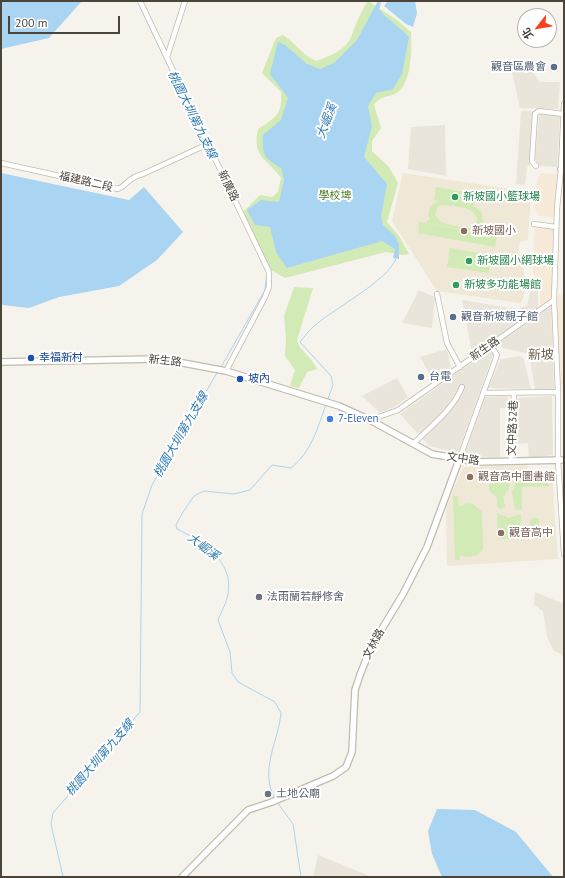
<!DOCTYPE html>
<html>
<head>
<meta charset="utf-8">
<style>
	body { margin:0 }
	#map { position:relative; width:565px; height:878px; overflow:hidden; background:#f6f3ec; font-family:"PT Sans","Noto Sans TC",sans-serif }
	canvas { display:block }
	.frame { position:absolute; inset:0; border:2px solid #4b4439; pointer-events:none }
	.north { position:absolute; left:517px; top:8px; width:40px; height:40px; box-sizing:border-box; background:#fff; border:1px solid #b7b4b0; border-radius:50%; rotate:239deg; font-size:11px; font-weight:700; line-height:16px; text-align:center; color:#4b4439 }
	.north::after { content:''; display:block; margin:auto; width:14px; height:18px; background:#fc3f1d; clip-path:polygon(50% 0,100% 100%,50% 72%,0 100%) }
	.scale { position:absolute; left:8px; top:16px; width:112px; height:18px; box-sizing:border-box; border:2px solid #4b4439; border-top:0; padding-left:5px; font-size:12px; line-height:14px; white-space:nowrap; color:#4b4439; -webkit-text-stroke:3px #fff; paint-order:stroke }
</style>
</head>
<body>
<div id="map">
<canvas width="565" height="878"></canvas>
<div class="frame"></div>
<div class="north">北</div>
<div class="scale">200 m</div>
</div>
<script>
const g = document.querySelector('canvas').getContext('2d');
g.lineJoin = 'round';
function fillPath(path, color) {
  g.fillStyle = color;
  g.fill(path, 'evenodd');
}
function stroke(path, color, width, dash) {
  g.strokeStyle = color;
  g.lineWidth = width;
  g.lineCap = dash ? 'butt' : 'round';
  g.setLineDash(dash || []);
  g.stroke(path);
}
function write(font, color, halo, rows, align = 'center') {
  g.font = font + ' "PT Sans","Noto Sans TC",sans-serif';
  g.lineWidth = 4;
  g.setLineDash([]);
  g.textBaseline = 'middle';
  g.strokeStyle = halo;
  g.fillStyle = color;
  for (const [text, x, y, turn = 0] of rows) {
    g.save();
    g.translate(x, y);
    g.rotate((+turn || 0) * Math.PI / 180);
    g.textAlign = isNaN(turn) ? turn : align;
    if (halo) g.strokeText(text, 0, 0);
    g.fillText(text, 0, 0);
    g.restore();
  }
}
fillPath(new Path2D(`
	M532 71 540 82H560L558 109 520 108 512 72Z
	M521 111H533L530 165 527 167 525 185 516 184Z
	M541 113 560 117 557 167 539 166 535 159 539 116Z
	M445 125 446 176 408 169 411 127Z
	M533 277 538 278V309L472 353 462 300 516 309 527 306Z
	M419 290 435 297 432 328 402 323Z
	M551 306 554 389H535L529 354 503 348 499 343Z
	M447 349 451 367 433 380 420 357Z
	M490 349 493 355 458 453 429 446 400 414Z
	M521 356 524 360 531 389 488 388 501 359Z
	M397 378 408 397 394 407 380 413 362 396Z
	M508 396 510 408H500V457H464L485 397Z
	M552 396 553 455 529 458 528 443 515 444 517 398Z
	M535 592 564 604V656L553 650 547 636 543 611 534 605Z
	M318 855 372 877H313Z`), '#eae5da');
fillPath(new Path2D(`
	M540 173 557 174 554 218 538 216 535 209 536 187Z
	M534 228 553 229 552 299 540 305V277L533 275Z
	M564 294V382L560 387 557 295Z`), '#f7ead8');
fillPath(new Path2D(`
	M403 173 531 192 528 240 520 242 518 254 523 255 525 291 523 299 520 303 437 291 392 221Z
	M527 465 528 477 552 475 558 559 447 566 446 507 463 467Z`), '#efe8d6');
fillPath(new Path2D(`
	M368 1 397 20 411 32C412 47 412 81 398 92 390 98 382 94 374 105L381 128 372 141V151L389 167 398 183 387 222 399 236 409 254 402 255 386 252 285 278 271 270 242 213 260 195 272 197 278 192 281 178C266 157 252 158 258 129 275 118 283 114 281 92L262 73 276 38 283 35C296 43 302 55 316 61 362 46 346 33 368 1Z
	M436 187 477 194 474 206 482 213 483 222 479 229 491 231 490 235 426 223 427 220H430C426 211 431 203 440 201L434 200ZM442 205C455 207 473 205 477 219L474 225 469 228C458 226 439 226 435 214L438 207Z
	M419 222 497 237 495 247 418 233Z
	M450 248 491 255 489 273 447 267Z
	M294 287 313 288 297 340C299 351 313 358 317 369L307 372 299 388 290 386 295 370 285 356 286 338 284 316Z
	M548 480 549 486 522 487V509L515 510 512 492 515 485V482Z
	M511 481 508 491 505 492V495L503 496 505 507 501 509 497 507V498L489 490V484Z
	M453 496H458L459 507 466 503 473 504 482 512 483 549C478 557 469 559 460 555V560H455Z
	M497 513 509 518 521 514 520 539H498Z
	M534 517 539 520 540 537 538 539H533L530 537V521Z`), '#d2eab5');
fillPath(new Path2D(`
	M1 1H82L49 38 1 49Z
	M378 1H380L379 9C387 20 399 26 409 37L402 74 393 89 376 93 368 106 372 126 364 157 387 184 381 216 383 225 395 236 399 244V259L393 258 395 249 382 241 287 268 276 252 270 227 255 225 247 210 261 200 279 202 284 180 281 168C264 158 262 155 263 135L281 120 288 98 270 74 278 42 285 45 307 64 320 69 334 63 357 40Z
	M388 1H415L417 13 413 27 406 24 384 6Z
	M1 173 129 200 144 187 183 232 157 260 119 286 59 297 29 308 3 305 1 303Z
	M437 809 475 810 516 832 553 877H442L432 854 428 831Z`), '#a9d4f2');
stroke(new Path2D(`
	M379 8 381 1
	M141 9 199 131
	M221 367 265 290 267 272
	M328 399 333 385 331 376 300 342C304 338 307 332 312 328 331 310 388 281 396 259
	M275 799C259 770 278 743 281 713L275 702 238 682 232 673 230 652 218 620C221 612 227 602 228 594 234 561 202 541 177 529L176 525 183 512 194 496 204 491 234 494 250 490 272 465 291 468C311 452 318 428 326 404
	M277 802 293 824 301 877
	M63 877 51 824 53 813 140 712 142 514 152 485 218 371`), '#a9d4f2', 1);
const minor = new Path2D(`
	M140 1 269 272V287L265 297 226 371
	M167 57 185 1
	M564 104 561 169 557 208 554 300 558 392V460L564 554
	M1 163 118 189C129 184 127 178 143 174L208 144
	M536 166 532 161 535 114 539 111 563 114
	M534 224 556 227
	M437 294 447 343 460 367
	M483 393 558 392
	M370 420 398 410 554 300
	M413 444C430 427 453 410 462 387
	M459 460 497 355 490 345
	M511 462 514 393`);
const tertiary = new Path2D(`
	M561 169 564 170
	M1 362 155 359 183 363 226 371 339 406 370 420 432 454 476 462 564 460
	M182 877 248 810 272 802 333 776 346 767 352 752 355 690 360 675 371 647 403 594 427 547 459 460`);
stroke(minor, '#c2bbae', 6);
stroke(tertiary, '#c2bbae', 8);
stroke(minor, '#fff', 4.5);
stroke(tertiary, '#fff', 5.5);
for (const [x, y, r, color] of [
	[554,67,4,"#5c6f8a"],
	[455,197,4,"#2e9e5b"],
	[464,231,4,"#8d6e63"],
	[469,261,4,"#2e9e5b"],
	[456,285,4,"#2e9e5b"],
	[453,317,4,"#5c6f8a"],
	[31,358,4,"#1a4fb4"],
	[421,377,4,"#5c6f8a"],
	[240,379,4,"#1a4fb4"],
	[330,419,4,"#3f7fe0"],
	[470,477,4,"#8d6e63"],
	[501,533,4,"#8d6e63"],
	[259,597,4,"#6b7280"],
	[268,794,4,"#6b7280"]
]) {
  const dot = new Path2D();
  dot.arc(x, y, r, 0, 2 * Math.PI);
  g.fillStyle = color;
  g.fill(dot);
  stroke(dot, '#fff', 1.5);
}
write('11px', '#4e5e75', '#fff', [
	["觀音區農會",546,67,"right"],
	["觀音新坡親子館",461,317],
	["台電",429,377]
], 'left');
write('11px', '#4b4439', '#fff', [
	["福建路二段",86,182,13],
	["新廣路",228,186,64],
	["新生路",485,349,-35],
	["新生路",165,361,6],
	["文中路32巷",513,428,-88],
	["文中路",463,459,8],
	["文林路",374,644,-62]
]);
write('11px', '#4a7f2a', '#fff', [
	["學校埤",335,196]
]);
write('11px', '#27864d', '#fff', [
	["新坡國小籃球場",463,197],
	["新坡國小網球場",477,261],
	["新坡多功能場館",464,285]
], 'left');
write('11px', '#785e54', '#fff', [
	["新坡國小",472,231],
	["觀音高中圖書館",478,477],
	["觀音高中",509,533]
], 'left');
write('11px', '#164399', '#fff', [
	["幸福新村",39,358],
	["坡內",248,379]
], 'left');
write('11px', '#366cbe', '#fff', [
	["7-Eleven",338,419]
], 'left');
write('11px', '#5b616d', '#fff', [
	["法雨蘭若靜修舍",267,597],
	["土地公廟",276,794]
], 'left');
write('italic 12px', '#2e7ab2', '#fff', [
	["桃園大圳第九支線",192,115,64],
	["大崛溪",327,121,-69],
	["桃園大圳第九支線",181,435,-60],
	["大崛溪",203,547,37],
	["桃園大圳第九支線",100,758,-49]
]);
write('13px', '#6e6250', '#fff', [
	["新坡",541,355]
]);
</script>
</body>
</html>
